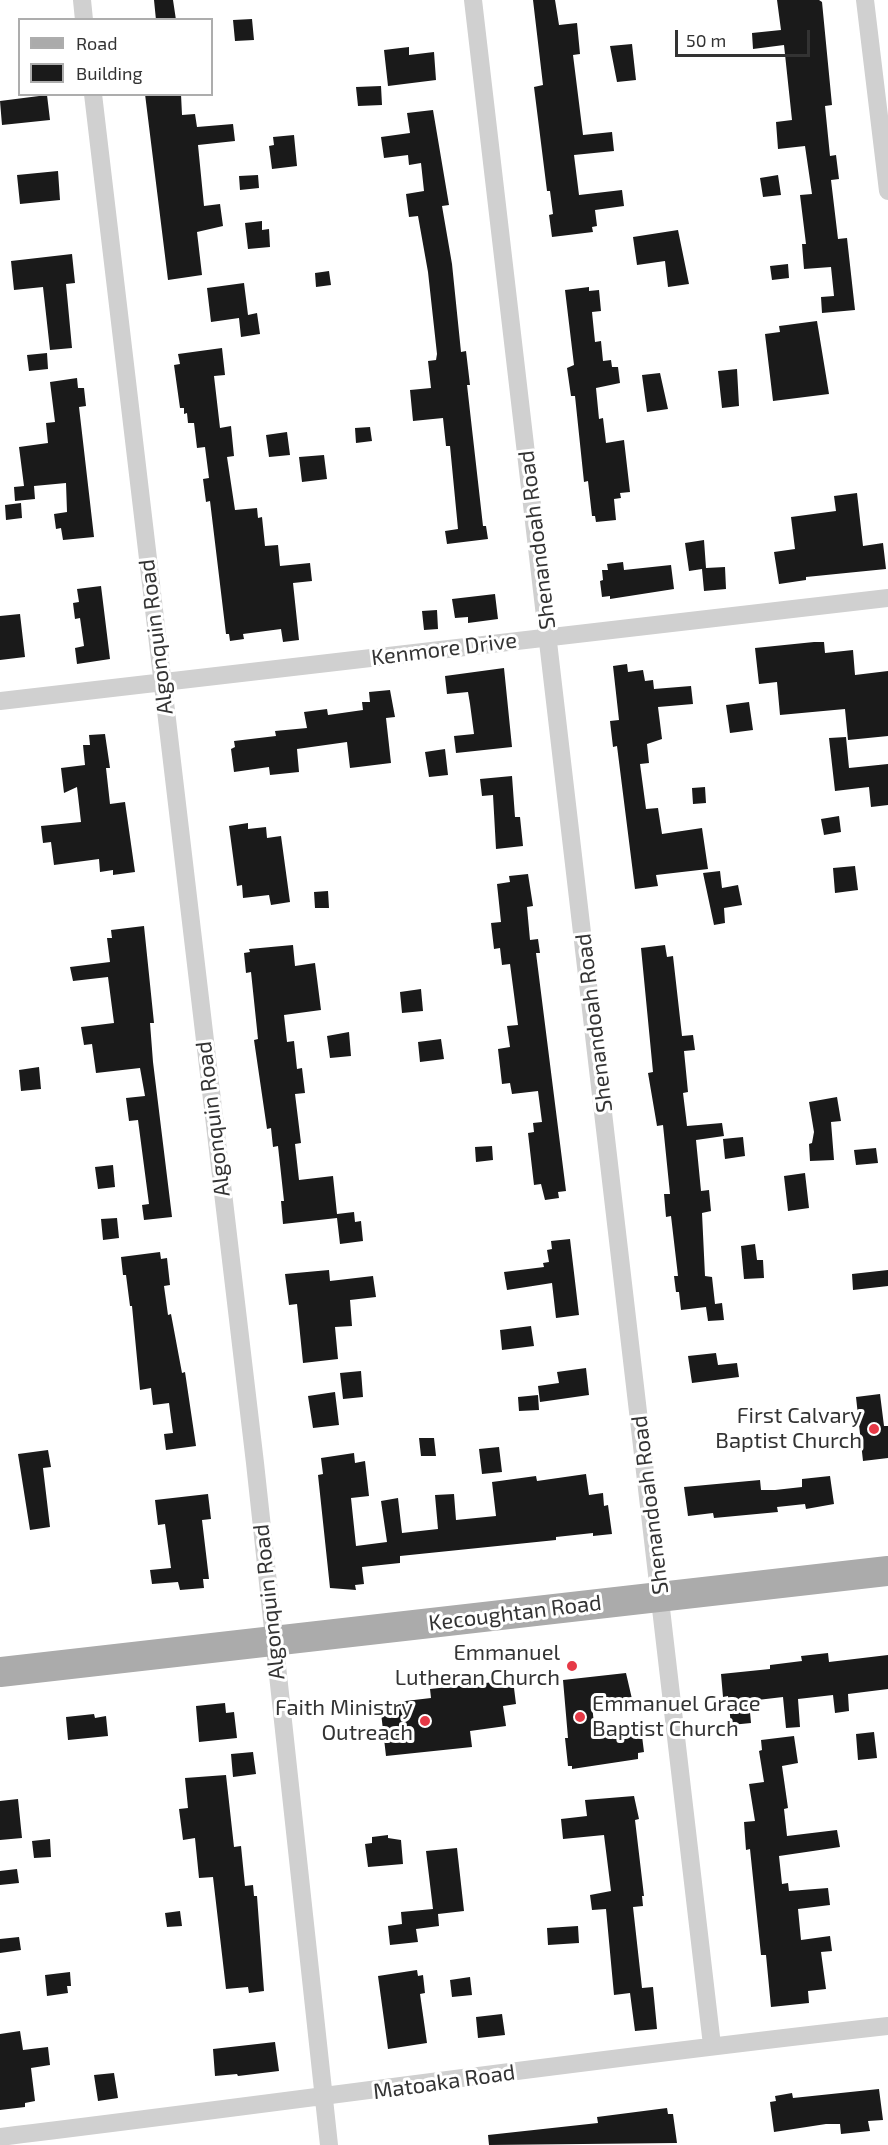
<!DOCTYPE html>
<html>
<head>
<meta charset="utf-8">
<style>
	body { margin:0 }
	#map { position:relative; width:888px; height:2145px; overflow:hidden; background:#fff; font-family:"Exo 2",sans-serif }
	canvas { display:block }
	.legend { position:absolute; left:18px; top:18px; width:195px; height:78px; box-sizing:border-box; background:#fff; border:2px solid #adadad; margin:0; padding:8px 10px; list-style:none; font-size:18px; color:#333 }
	.legend li { display:flex; align-items:center; gap:12px; height:30px }
	.legend b { width:30px; border:2px solid #adadad }
	.scale { position:absolute; left:675px; top:30px; width:135px; height:27px; box-sizing:border-box; border:3px solid #333; border-top:0; padding-left:8px; font-size:18px; line-height:21px; white-space:nowrap; color:#333; -webkit-text-stroke:4px #fff; paint-order:stroke }
</style>
</head>
<body>
<div id="map">
<canvas width="888" height="2145"></canvas>
<ul class="legend">
<li><b style="height:8px;background:#ababab"></b>Road</li>
<li><b style="height:16px;background:#1a1a1a"></b>Building</li>
</ul>
<div class="scale">50 m</div>
</div>
<script>
const g = document.querySelector('canvas').getContext('2d');
g.lineJoin = 'round';
function fillPath(path, color) {
  g.fillStyle = color;
  g.fill(path, 'evenodd');
}
function stroke(path, color, width, dash) {
  g.strokeStyle = color;
  g.lineWidth = width;
  g.lineCap = dash ? 'butt' : 'round';
  g.setLineDash(dash || []);
  g.stroke(path);
}
function write(font, color, halo, rows, align = 'center') {
  g.font = font + ' "Exo 2",sans-serif';
  g.lineWidth = 6;
  g.setLineDash([]);
  g.textBaseline = 'middle';
  g.strokeStyle = halo;
  g.fillStyle = color;
  for (const [text, x, y, turn = 0] of rows) {
    g.save();
    g.translate(x, y);
    g.rotate((+turn || 0) * Math.PI / 180);
    g.textAlign = isNaN(turn) ? turn : align;
    if (halo) g.strokeText(text, 0, 0);
    g.fillText(text, 0, 0);
    g.restore();
  }
}
fillPath(new Path2D(`
	M154 0H173L176 20H156Z
	M533 0H555L559 25 577 23 580 54 573 55 583 135 612 132 614 151 574 155 579 195 622 190 624 206 595 210 597 226 592 227 593 232 552 237 549 215 553 214 550 191H547L534 87 543 85Z
	M777 0H819L822 2 832 105 825 106 830 156 836 155 839 179 831 180 838 239 847 238 855 310 822 313 821 297 834 296 831 267 804 269 802 244H806L800 195 812 194 805 146 778 149 776 122 792 120 784 45 753 49 752 33 781 30Z
	M252 19 254 40 235 41 233 20Z
	M632 44 636 80 617 82 610 46Z
	M409 47V55L434 52 436 80 388 86 384 50Z
	M381 86 382 105 358 106 356 87Z
	M145 94H181L182 115 195 114 197 127 233 124 235 141 198 145 204 206 220 204 223 226 197 232 202 275 168 280Z
	M47 95 50 120 2 125 0 101Z
	M433 110 449 205 442 206 452 264 461 352 466 351 470 385H467L483 526H486L488 539 447 544 445 531 458 529 450 446H446L443 418 413 421 410 390 431 388 428 361 436 360 437 354 428 272 418 216 409 217 406 194 424 191 421 163 409 165 408 155 384 158 381 137 410 133 407 113Z
	M294 135 297 166 272 169 269 146 274 145 273 137Z
	M58 171 60 200 20 204 17 175Z
	M258 175 259 188 240 190 239 176Z
	M778 175 781 195 763 197 760 178Z
	M262 221V230L269 229 270 247 248 249 245 223Z
	M678 230 689 284 668 287 665 261 637 265 633 237Z
	M72 254 75 283 66 284 72 348 50 350 43 287 14 290 11 261Z
	M788 264 789 278 772 280 770 266Z
	M329 271 331 285 316 287 315 273Z
	M244 283 248 315 257 313 260 334 241 337 239 318 211 322 207 288Z
	M589 287V291L599 290 601 311 592 312 595 342 601 341 603 361 611 360 612 367H618L620 383 596 388 599 419 603 418 606 443 624 440 630 492 620 493 621 498 614 499 616 520 596 522 595 516H592L588 481 584 482 575 396H571L567 368 574 365 565 290Z
	M817 321 829 394 773 401 765 334 780 332 779 326Z
	M222 348 225 375 214 376 220 428 231 426 234 456 227 457 235 510 257 508 258 518 262 517 265 546 278 545 280 566 310 563 312 581 293 583 299 640 283 642 281 629 243 634 244 639 230 641 229 634H226L210 501 206 502 203 479 209 478 205 447 197 448 194 423H188L187 413 184 414V408H180L174 365 180 364 178 354Z
	M47 353 48 369 29 371 27 355Z
	M737 369 739 406 722 408 718 371Z
	M660 373 668 409 647 412 642 375Z
	M77 378 78 388H84L86 406 79 407 94 537 63 540 61 528 56 529 54 514 67 512 66 483 34 486 35 499 15 501 14 487 24 486 19 447 48 443 46 423 55 422 50 382Z
	M370 427 372 441 356 443 355 428Z
	M287 432 290 455 269 457 266 435Z
	M324 455 327 479 302 482 299 457Z
	M857 493 863 546 883 543 886 569 806 577V580L779 584 774 552 795 549 791 517 836 511 834 496Z
	M21 503 22 518 6 520 5 505Z
	M704 540 706 568 725 567 726 589 704 591 702 569 689 571 685 543Z
	M623 562 624 570 671 565 674 589 610 599V596L602 597 600 581 603 580 602 570H608L607 564Z
	M101 586 110 659 77 664 75 648 84 646 80 618 75 619 73 603 79 602 77 589Z
	M495 594 498 619 468 623V617L455 618 452 599Z
	M437 610 438 629 424 630 422 611Z
	M20 614 25 657 0 660V616Z
	M814 642H824L825 653 853 650 855 675 888 671V736L848 740 845 709 780 715 777 682 759 684 755 648Z
	M627 664 628 672 643 670 645 681 653 680 654 689 691 686 693 704 658 707 662 739 647 744 649 763 640 764 646 809 658 808 662 834 702 828 708 869 656 875 658 886 635 889 617 746 613 747 610 721 619 720 613 666Z
	M504 668 512 747 456 753 454 736 474 734 470 704 468 692 447 694 445 676Z
	M390 690 395 717 386 718 391 763 350 768 347 742 297 749 299 772 270 775 269 767 234 772 231 749 235 747 234 741 276 736 275 731 307 728 304 712 327 709 328 715 363 710 362 702H370L369 692Z
	M749 702 753 730 730 733 726 705Z
	M105 734 110 768H106L110 804 125 802 135 872 113 875V870L100 872 99 859 54 865 51 842 43 843 41 826 81 822 77 787 64 793 61 768 85 765 83 745H90L89 735Z
	M846 737 849 768 888 764V805L871 807 869 787 835 791 829 738Z
	M445 749 448 775 429 777 425 752Z
	M512 776 515 817H520L523 846 496 849 493 795 482 796 480 779Z
	M705 787 706 803 693 804 692 788Z
	M839 816 841 832 824 835 821 819Z
	M248 823V829L266 827 267 838 281 836 290 902 271 905 269 895 243 898 242 885 237 886 229 826Z
	M855 866 858 890 835 893 833 868Z
	M720 871 722 888 738 885 742 905 724 908 725 923 714 925 703 873Z
	M528 874 533 906 527 907 530 940 538 939 540 953H536L566 1191 558 1192 559 1198 545 1200 541 1184 534 1185 528 1133 534 1132 533 1123 542 1122 538 1091 512 1094 510 1083 502 1084 498 1049 510 1047 507 1026 518 1025 510 964 502 965 500 948 494 949 491 923 501 922 497 884 510 882 509 876Z
	M328 891 329 908H315L314 892Z
	M144 926 154 1023H150L153 1062 172 1217 144 1220 142 1205 149 1204 138 1120 129 1121 126 1098 145 1096 140 1068 96 1073 92 1044 84 1045 81 1027 114 1023 108 977 73 981 70 967 110 962 107 938H112L111 930Z
	M293 945 295 966 315 963 321 1010 284 1015 287 1042 294 1041 297 1069 302 1068 305 1093 295 1094 301 1143 295 1144 299 1180 333 1176 337 1214 354 1212 355 1222 361 1221 363 1241 340 1244 337 1218 283 1224 281 1201H284L278 1146 273 1147 271 1128 267 1129 254 1040 258 1039 251 972 246 973 244 953 250 952 249 949Z
	M665 945 667 957 673 956 682 1036 693 1035 695 1050 684 1051 688 1092 683 1093 687 1126 722 1123 724 1136 696 1140 701 1191 709 1190 711 1211 702 1213 705 1276 712 1277 715 1304 722 1303 724 1320 708 1321 706 1307 681 1310 679 1292H676L674 1276H678L671 1216 666 1217 664 1194H670L663 1125 657 1126 648 1073 653 1072 641 948Z
	M421 989 423 1011 402 1013 400 992Z
	M349 1032 351 1056 330 1058 327 1036Z
	M441 1039 444 1059 420 1062 418 1042Z
	M39 1067 41 1089 21 1091 19 1070Z
	M837 1097 841 1121 831 1122 834 1160 810 1161 809 1144 812 1143 814 1132 809 1102Z
	M743 1137 745 1156 725 1159 723 1139Z
	M492 1146 493 1160 476 1162 475 1147Z
	M876 1148 878 1163 856 1165 854 1150Z
	M113 1165 115 1187 98 1189 95 1167Z
	M805 1173 809 1208 788 1211 784 1176Z
	M117 1218 119 1238 103 1240 101 1219Z
	M570 1239 579 1315 556 1318 552 1283 507 1290 504 1272 544 1267 543 1263 549 1262 547 1250 552 1249 551 1241Z
	M755 1244 757 1260H763L764 1278 744 1279 741 1246Z
	M160 1252 161 1259 167 1258 170 1285 164 1286 168 1315 171 1314 182 1373 185 1372 196 1446 166 1450 164 1434 173 1433 169 1403 153 1405 151 1388 140 1390 132 1306H130L126 1275H123L121 1257Z
	M329 1270 330 1281 373 1276 376 1297 350 1300 352 1326 335 1327 338 1359 303 1363 297 1304 289 1305 285 1274Z
	M888 1270V1286L853 1290 852 1274Z
	M531 1326 534 1346 502 1350 500 1330Z
	M716 1353 718 1365 737 1363 739 1377 692 1383 688 1356Z
	M586 1368 589 1395 540 1402 538 1386 559 1383 557 1372Z
	M361 1371 363 1397 343 1399 340 1373Z
	M335 1392 339 1425 313 1428 308 1396Z
	M880 1394 884 1426H888V1458L863 1461 856 1397Z
	M538 1395 539 1410 519 1411 518 1397Z
	M419 1438H434L436 1456H421Z
	M499 1447 502 1472 482 1474 479 1449Z
	M48 1450 51 1467 43 1468 50 1527 30 1530 18 1454Z
	M354 1453 355 1463 365 1461 369 1496 351 1498 356 1546 387 1542 381 1501 398 1498 402 1533 438 1529 435 1495 454 1494 456 1520 496 1516 492 1482 536 1476 537 1481 586 1474 589 1495 603 1493 604 1506 608 1505 612 1534 593 1536V1533L556 1537V1540L400 1556V1563L362 1567 364 1584 355 1585 356 1590 330 1588 318 1475 323 1474 321 1458Z
	M830 1476 834 1504 806 1509 805 1504 777 1507 778 1512 714 1518 713 1513 688 1516 684 1487 760 1480 761 1490H775L802 1487V1479Z
	M208 1494 211 1519 202 1520 209 1579H203L204 1588 180 1590 178 1582 152 1584 150 1570 171 1568 165 1524 158 1525 155 1500Z
	M828 1653 829 1662 888 1655V1689L848 1694 849 1711 835 1713 833 1695 798 1699 800 1727 786 1728 783 1697 749 1701 751 1723 731 1725 728 1696 723 1697 721 1674 770 1669V1665L802 1661 801 1656Z
	M626 1673 632 1699 592 1704 595 1735 636 1731V1737L642 1736 644 1752 638 1753V1759L572 1769V1766H568L565 1738H568L563 1680Z
	M513 1680 516 1704 503 1706 506 1726 470 1731 472 1747 386 1756 380 1704 431 1698 430 1689Z
	M225 1703 226 1713 234 1712 237 1738 199 1742 196 1706Z
	M94 1714 95 1718 106 1716 108 1736 68 1740 66 1717Z
	M874 1732 877 1758 858 1760 856 1734Z
	M794 1736 798 1763 782 1766 788 1808 784 1809 787 1836 837 1830 840 1847 779 1856 782 1884 788 1883 789 1891 828 1888 830 1905 798 1909 801 1940 830 1936 832 1951 821 1952 826 1989 808 1991 809 2003 771 2007 766 1955H761L750 1849 746 1850 744 1822 755 1821 749 1784 764 1782 759 1751 762 1750 761 1740Z
	M253 1752 256 1774 233 1777 231 1754Z
	M226 1775 234 1847 241 1846 245 1886 253 1885 254 1896H257L264 1991 249 1993 248 1987 226 1989 213 1877 199 1878 195 1838 183 1840 179 1809 188 1808 185 1778Z
	M634 1796 639 1819 635 1820 644 1896H642L643 1906 633 1907 642 1988 653 1987 657 2029 635 2031 630 1993 614 1995 606 1909 592 1910 590 1895 611 1891 604 1835 563 1839 561 1819 587 1816 585 1800Z
	M18 1799 22 1838 0 1840V1801Z
	M388 1835V1838L401 1840 403 1864 368 1867 365 1844 372 1843V1837Z
	M50 1839 51 1857 34 1858 32 1841Z
	M457 1848 464 1911 438 1914 439 1926 416 1929 418 1942 390 1945 388 1926 402 1924 401 1912 433 1909 426 1851Z
	M17 1869 19 1883 0 1885V1871Z
	M180 1911 182 1926 167 1927 165 1913Z
	M578 1926 579 1943 548 1945 547 1928Z
	M19 1937 21 1950 0 1953V1939Z
	M417 1970 418 1976 423 1975 425 1993 420 1994 427 2043 388 2049 378 1976Z
	M70 1972 71 1986H67L68 1993 47 1996 45 1975Z
	M470 1977 472 1995 452 1997 450 1980Z
	M502 2014 505 2035 478 2038 476 2017Z
	M20 2031 23 2050 48 2047 50 2065 31 2068 35 2101 25 2103V2107L0 2110V2034Z
	M275 2042 279 2071 238 2076 237 2074 215 2076 213 2049Z
	M114 2073 118 2098 98 2101 94 2075Z
	M879 2089 883 2120 868 2121 870 2131 841 2134 840 2124H826L774 2132 770 2102 776 2101 775 2096 792 2093 793 2098Z
	M667 2108 668 2114H673L677 2143 489 2145 488 2135 598 2123 597 2117Z`), '#1a1a1a');
stroke(new Path2D(`
	M82 0 84 20
	M473 0 712 2045
	M865 0 888 191
	M93 94 255 1463 329 2145
	M0 701 888 598
	M0 2137C296 2101 592 2059 888 2026`), '#d0d0d0', 18);
stroke(new Path2D(`
	M0 1672 888 1571`), '#ababab', 30);
for (const [x, y, r, color] of [
	[874,1429,6,"#e63946"],
	[572,1666,6,"#e63946"],
	[580,1717,6,"#e63946"],
	[425,1721,6,"#e63946"]
]) {
  const dot = new Path2D();
  dot.arc(x, y, r, 0, 2 * Math.PI);
  g.fillStyle = color;
  g.fill(dot);
  stroke(dot, '#fff', 2);
}
write('22px', '#333', '#fff', [
	["Shenandoah Road",537,540,-97],
	["Algonquin Road",156,637,-97],
	["Kenmore Drive",444,649,-7],
	["Shenandoah Road",594,1023,-97],
	["Algonquin Road",213,1119,-97],
	["Shenandoah Road",650,1505,-97],
	["Algonquin Road",269,1602,-96],
	["Kecoughtan Road",515,1613,-7],
	["Matoaka Road",444,2082,-8]
]);
write('22px', '#333', '#fff', [
	["First Calvary",862,1416],
	["Baptist Church",862,1441],
	["Emmanuel",560,1653],
	["Lutheran Church",560,1678],
	["Emmanuel Grace",592,1704,"left"],
	["Baptist Church",592,1729,"left"],
	["Faith Ministry",413,1708],
	["Outreach",413,1733]
], 'right');
</script>
</body>
</html>
